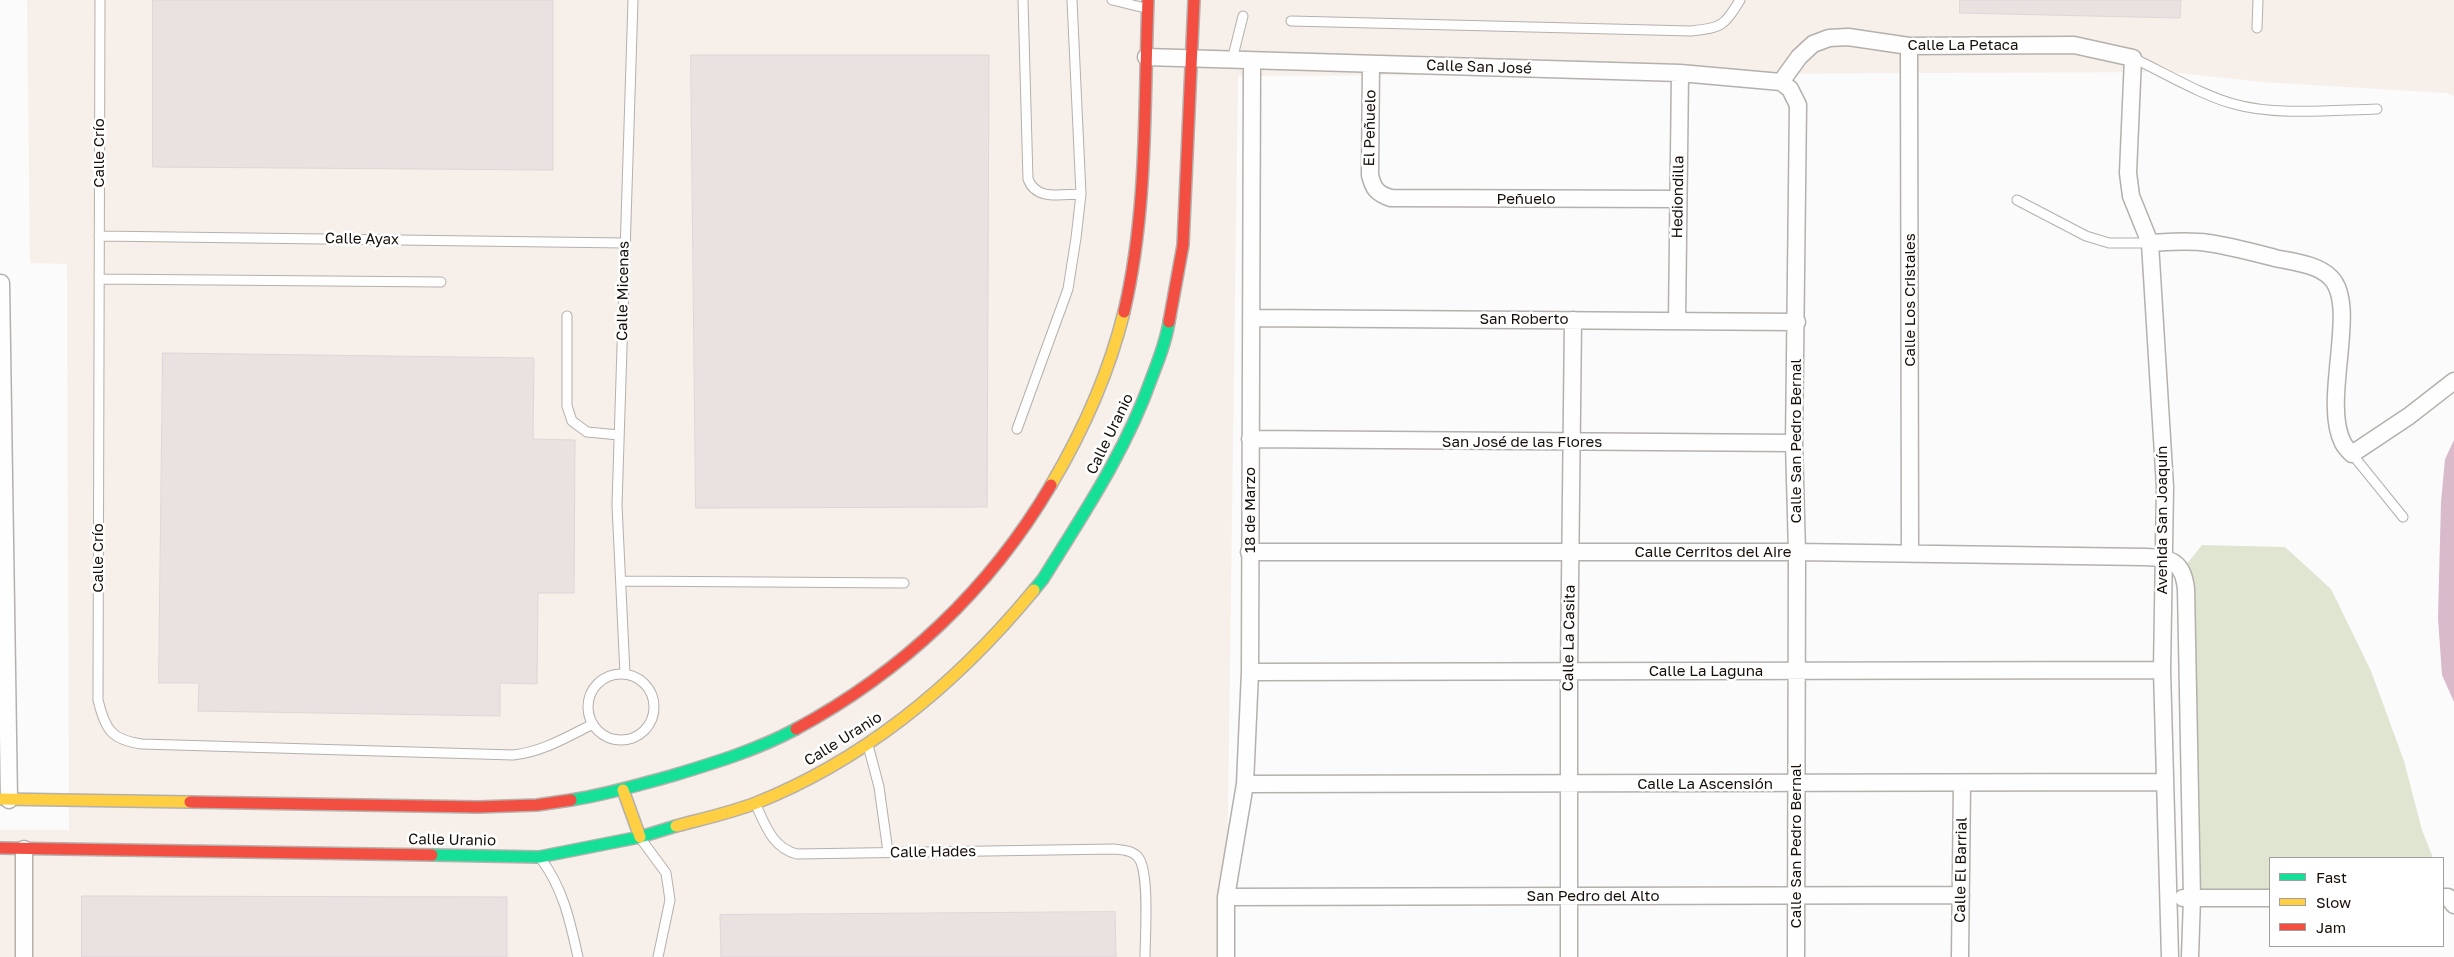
<!DOCTYPE html>
<html>
<head>
<meta charset="utf-8">
<style>
	body { margin:0 }
	#map { position:relative; width:2454px; height:957px; overflow:hidden; background:#fbfbfb; font-family:"Golos Text",sans-serif }
	canvas { display:block }
	.legend { position:absolute; left:2269px; top:857px; width:175px; height:90px; box-sizing:border-box; background:#fff; border:1px solid #a29f9c; margin:0; padding:6px 9px; list-style:none; font-size:15px; color:#170e08 }
	.legend li { display:flex; align-items:center; gap:10px; height:25px }
	.legend b { width:25px; border:1px solid #a29f9c }
</style>
</head>
<body>
<div id="map">
<canvas width="2454" height="957"></canvas>
<ul class="legend">
<li><b style="height:6px;background:#16e098"></b>Fast</li>
<li><b style="height:6px;background:#ffcf43"></b>Slow</li>
<li><b style="height:6px;background:#f24e42"></b>Jam</li>
</ul>
</div>
<script>
const g = document.querySelector('canvas').getContext('2d');
g.lineJoin = 'round';
function fillPath(path, color) {
  g.fillStyle = color;
  g.fill(path, 'evenodd');
}
function stroke(path, color, width, dash) {
  g.strokeStyle = color;
  g.lineWidth = width;
  g.lineCap = dash ? 'butt' : 'round';
  g.setLineDash(dash || []);
  g.stroke(path);
}
function write(font, color, halo, rows, align = 'center') {
  g.font = font + ' "Golos Text",sans-serif';
  g.lineWidth = 5;
  g.setLineDash([]);
  g.textBaseline = 'middle';
  g.strokeStyle = halo;
  g.fillStyle = color;
  for (const [text, x, y, turn = 0] of rows) {
    g.save();
    g.translate(x, y);
    g.rotate((+turn || 0) * Math.PI / 180);
    g.textAlign = isNaN(turn) ? turn : align;
    if (halo) g.strokeText(text, 0, 0);
    g.fillText(text, 0, 0);
    g.restore();
  }
}
fillPath(new Path2D(`
	M27 0H2454V96L2446 93 2262 82 2170 72 1238 76 1226 957H0V830H69L67 264 30 263Z`), '#f7efea');
fillPath(new Path2D(`
	M2202 545 2285 547 2331 589 2371 671 2404 761 2422 830 2433 858H2270V898H2192L2182 570Z`), '#dfe5d1');
fillPath(new Path2D(`
	M2454 440V702L2442 675 2438 618 2441 502 2445 459Z`), '#d9bacb');
const building = new Path2D(`
	M153 0H553V170L153 167Z
	M1960 0H2181L2180 18 1960 13Z
	M691 55H989L987 507 696 508Z
	M163 353 534 358 533 439 575 440 574 593H538L537 684 500 683V716L198 711 199 683H159Z
	M82 896 507 897V957H82Z
	M1115 912 1116 957H721L720 915Z`);
fillPath(building, '#eae1e1');
stroke(building, '#ddd7d7', 1);
const lane = new Path2D(`
	M100 0 98 700C105 729 111 740 142 744L513 755C542 752 567 737 593 724
	M1023 0 1028 179C1036 201 1061 194 1081 194
	M1112 0 1145 8
	M1291 21 1691 31C1723 27 1723 27 1740 0
	M2257 28 2258 0
	M2133 58C2163 72 2203 96 2234 104 2275 116 2334 110 2377 109
	M1232 60 1243 16
	M2017 200 2086 236 2109 243H2150
	M99 236 624 243
	M99 279 441 282
	M567 316V406L572 421 587 432 619 435
	M1017 429 1068 289 1076 238 1081 194 1072 0
	M2352 454 2403 517
	M622 581 904 583
	M588 707a33 33 0 1 1 66 0a33 33 0 1 1-66 0Z
	M625 674 617 505 633 0
	M868 745 879 787 888 852
	M755 803C765 824 772 848 797 854L1114 849C1122 850 1132 850 1138 857 1150 871 1145 937 1145 957
	M641 839 666 873 670 900 658 957
	M541 859C563 888 570 921 578 957`);
const street = new Path2D(`
	M1909 46 1910 553
	M1146 57 1680 73 1781 82 1790 89 1798 105 1794 443 1797 552 1796 957
	M1371 64 1370 175C1373 188 1377 194 1391 198L1678 199
	M1781 82 1799 57 1813 44 1829 38 1848 37 1909 46 2074 45 2133 58 2128 173 2131 196 2150 243 2165 487 2162 670 2170 957
	M2150 243C2169 242 2189 240 2208 243 2230 246 2252 252 2275 258 2293 262 2318 264 2331 278 2359 307 2321 401 2343 443 2345 447 2349 451 2352 454L2409 416 2454 381
	M1 283 9 800
	M1251 318 1797 322
	M1677 321 1680 73
	M1250 439 1794 443
	M1249 552H1797L2145 557C2171 558 2183 561 2186 589L2192 898 2190 957
	M1250 672 2162 670
	M1245 784 2165 782
	M1226 897 1961 895
	M2443 897H2448L2454 905
	M2183 898H2270
	M24 957V849
	M1226 957V897L1245 784 1250 672 1252 61
	M1569 957V671L1573 320
	M1960 957 1962 783`);
const fast = new Path2D(`
	M1034 590 1043 579C1084 513 1126 451 1152 377 1159 359 1166 341 1169 322
	M571 800C605 795 638 785 671 776 714 763 757 750 796 729
	M432 855 539 857 640 837 676 826`);
const slow = new Path2D(`
	M1051 485C1083 431 1109 373 1124 312
	M623 790 640 837
	M0 799 190 802
	M676 826C702 819 730 813 756 803 866 759 959 681 1034 590`);
const jam = new Path2D(`
	M1124 312C1148 210 1144 104 1148 0
	M1169 322 1183 245 1194 0
	M796 729C902 672 990 589 1051 485
	M190 802 478 807 537 805 571 800
	M0 848 432 855`);
stroke(lane, '#b4b0ac', 11);
stroke(street, '#b4b0ac', 19);
stroke(fast, '#b4b0ac', 14);
stroke(slow, '#b4b0ac', 14);
stroke(jam, '#b4b0ac', 14);
stroke(lane, '#fefefe', 9);
stroke(street, '#fefefe', 16);
stroke(fast, '#16e098', 11);
stroke(slow, '#ffcf43', 11);
stroke(jam, '#f24e42', 11);
write('15px', '#170e08', '#fff', [
	["Calle La Petaca",1963,45],
	["Calle San José",1479,67,2],
	["El Peñuelo",1370,128,-89],
	["Calle Crío",99,153,-90],
	["Hediondilla",1678,197,-89],
	["Peñuelo",1526,199],
	["Calle Ayax",362,239,1],
	["Calle Micenas",623,291,-89],
	["Calle Los Cristales",1910,300,-90],
	["San Roberto",1524,319],
	["Calle Uranio",1110,434,-64],
	["Calle San Pedro Bernal",1796,441,-90],
	["San José de las Flores",1522,442],
	["18 de Marzo",1250,510,-90],
	["Avenida San Joaquín",2162,520,-90],
	["Calle Cerritos del Aire",1713,552],
	["Calle Crío",98,558,-90],
	["Calle La Casita",1569,638,-89],
	["Calle La Laguna",1706,671],
	["Calle Uranio",843,739,-32],
	["Calle La Ascensión",1705,784],
	["Calle Uranio",452,840,1],
	["Calle San Pedro Bernal",1796,846,-90],
	["Calle Hades",933,852,-1],
	["Calle El Barrial",1961,870,-89],
	["San Pedro del Alto",1593,896]
]);
</script>
</body>
</html>
